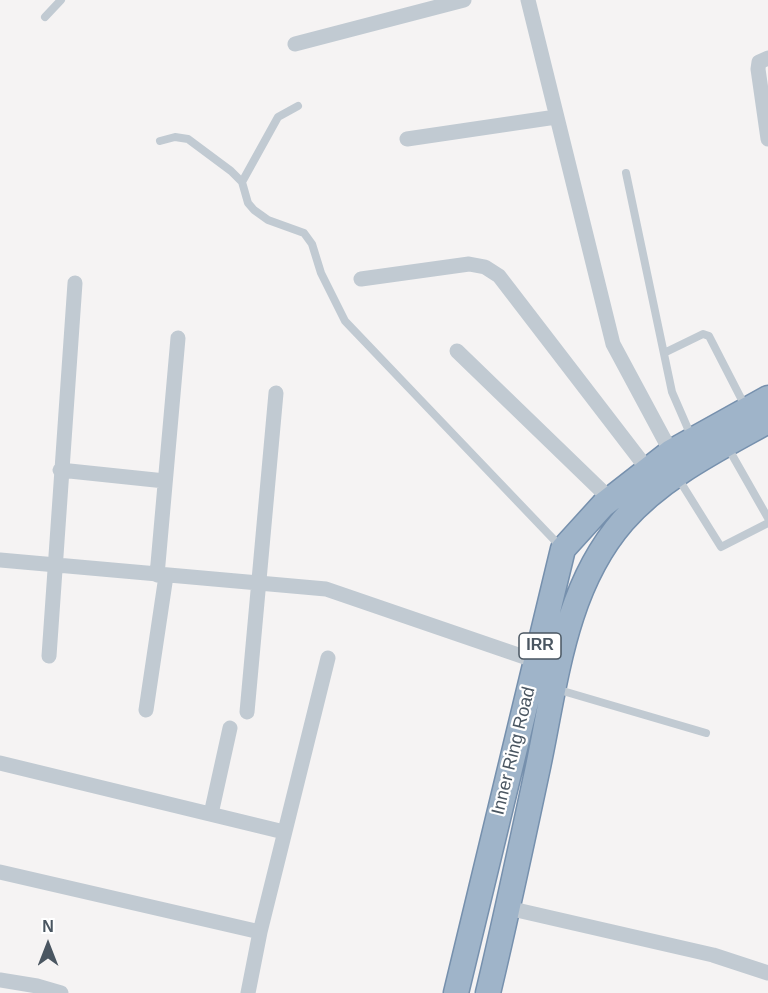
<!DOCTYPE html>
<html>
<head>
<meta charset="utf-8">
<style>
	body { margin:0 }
	#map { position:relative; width:768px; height:993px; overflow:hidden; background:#f5f3f3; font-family:Helvetica,sans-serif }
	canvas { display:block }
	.north { position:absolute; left:18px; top:915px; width:60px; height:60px; -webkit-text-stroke:4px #fff; paint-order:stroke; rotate:0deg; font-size:16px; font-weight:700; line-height:24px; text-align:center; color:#4a5661 }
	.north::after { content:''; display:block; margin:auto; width:21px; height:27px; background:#4a5661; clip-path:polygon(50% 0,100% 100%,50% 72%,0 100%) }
</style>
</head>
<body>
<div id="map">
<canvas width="768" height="993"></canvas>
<div class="north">N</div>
</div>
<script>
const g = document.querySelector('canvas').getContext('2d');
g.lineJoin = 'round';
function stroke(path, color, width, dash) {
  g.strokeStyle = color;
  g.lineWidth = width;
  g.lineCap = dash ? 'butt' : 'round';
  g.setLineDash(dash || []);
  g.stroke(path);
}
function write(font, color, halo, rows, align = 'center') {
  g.font = font + ' Helvetica,sans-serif';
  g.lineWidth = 4.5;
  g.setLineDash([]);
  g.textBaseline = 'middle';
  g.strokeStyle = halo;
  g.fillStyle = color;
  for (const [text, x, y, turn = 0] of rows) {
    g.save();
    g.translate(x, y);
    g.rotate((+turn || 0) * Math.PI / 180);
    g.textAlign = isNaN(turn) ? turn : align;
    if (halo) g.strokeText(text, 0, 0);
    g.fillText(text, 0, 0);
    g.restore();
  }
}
const trunk = new Path2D(`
	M456 993 563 549 603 505 671 452 768 398
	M488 993C506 918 522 842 538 767 556 682 564 589 623 521 661 477 718 449 768 421`);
stroke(trunk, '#7690ad', 27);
stroke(new Path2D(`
	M45 17 61 0
	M160 141 175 137 188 139 231 171 242 182 248 203 254 210 268 220 304 233 312 244 321 273 345 321 560 546
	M626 173 672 392 692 438
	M242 182 278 117 298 106
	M664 353 703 334 709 336 746 408
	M727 446 768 518
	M678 478 721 547 768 523
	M556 689 706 733`), '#c1cad2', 8);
stroke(new Path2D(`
	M528 0 613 344 671 452
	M295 44 464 0
	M768 58 759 62 758 69 768 139
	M407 139 556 117
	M361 279 469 264 485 267 499 276 648 470
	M457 351 610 499
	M60 470 165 481
	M0 560 326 589 536 661
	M157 575 178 338
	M49 656 75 283
	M146 710 166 576
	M247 712 276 393
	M0 763 284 832
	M211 814 230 728
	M0 872 260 932
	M508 908 713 955 768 973
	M0 980 37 986 61 993
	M248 993 260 932 328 658`), '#c1cad2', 15);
stroke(trunk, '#9fb4c9', 24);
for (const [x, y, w] of [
	[540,646,42]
]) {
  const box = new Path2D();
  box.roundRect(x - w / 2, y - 13, w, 26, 4.5);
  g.fillStyle = '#fff';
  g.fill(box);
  stroke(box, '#4a5661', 1.5);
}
write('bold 16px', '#4a5661', null, [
	["IRR",540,646]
]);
write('18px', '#4a5661', '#fff', [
	["Inner Ring Road",514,751,-76]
]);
</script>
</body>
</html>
